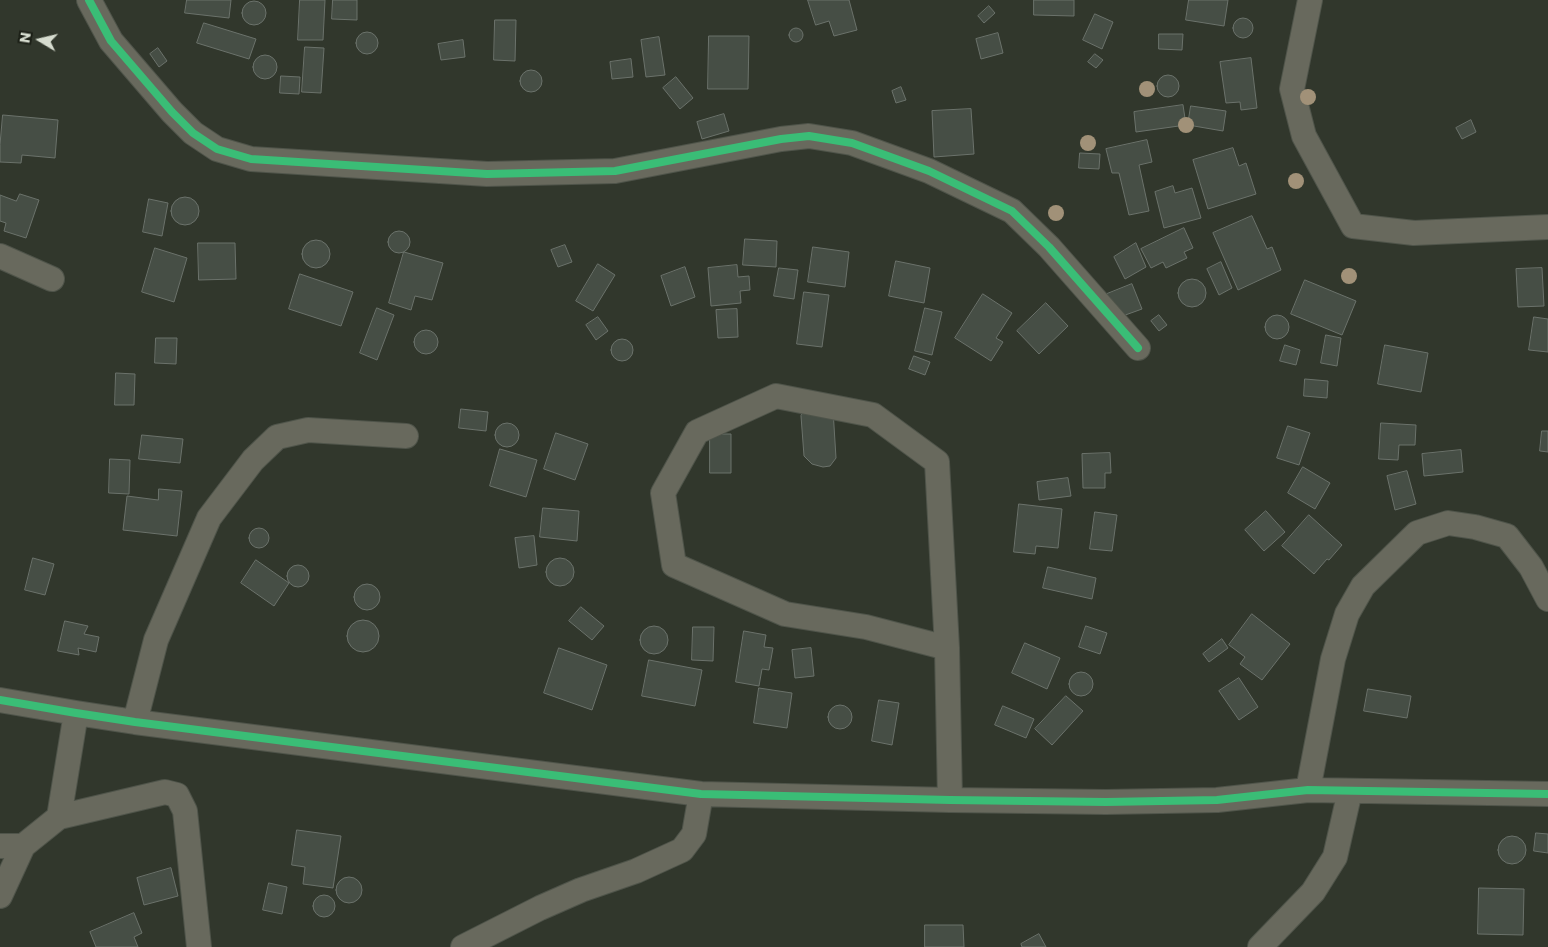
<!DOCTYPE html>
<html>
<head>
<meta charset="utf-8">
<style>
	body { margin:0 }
	#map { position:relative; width:1548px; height:947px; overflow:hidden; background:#31372c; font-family:Poppins,sans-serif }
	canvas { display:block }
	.north { position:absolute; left:15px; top:15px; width:50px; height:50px; -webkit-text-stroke:4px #1c2017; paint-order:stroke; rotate:279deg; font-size:14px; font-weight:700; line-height:20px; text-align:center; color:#d6dccf }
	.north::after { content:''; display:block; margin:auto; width:18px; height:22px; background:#d6dccf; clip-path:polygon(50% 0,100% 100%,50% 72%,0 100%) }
</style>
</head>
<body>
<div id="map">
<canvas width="1548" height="947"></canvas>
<div class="north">N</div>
</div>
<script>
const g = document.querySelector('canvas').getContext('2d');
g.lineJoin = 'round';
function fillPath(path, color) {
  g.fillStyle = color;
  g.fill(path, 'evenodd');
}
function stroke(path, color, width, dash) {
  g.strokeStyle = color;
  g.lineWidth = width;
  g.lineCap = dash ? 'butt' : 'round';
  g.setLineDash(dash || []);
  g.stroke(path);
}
const building = new Path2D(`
	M187 0H231L229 18 185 13Z
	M300 0H325L323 40H298Z
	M333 0H357V20L332 19Z
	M808 0H849L857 30 834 36 829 21 816 25Z
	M1034 0H1074V16L1034 15Z
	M1189 0H1228L1224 26 1186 20Z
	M242 13a12 12 0 1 1 24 0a12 12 0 1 1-24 0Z
	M989 6 995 13 984 23 978 16Z
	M1095 14 1113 22 1102 49 1083 40Z
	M1233 28a10 10 0 1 1 20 0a10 10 0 1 1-20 0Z
	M495 20H516L515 61 494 60Z
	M204 23 256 39 249 59 197 43Z
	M789 35a7 7 0 1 1 14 0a7 7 0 1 1-14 0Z
	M356 43a11 11 0 1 1 22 0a11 11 0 1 1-22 0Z
	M998 33 1003 53 981 59 976 39Z
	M1159 34H1183L1182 50 1159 49Z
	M709 36H749L748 89H708Z
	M659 37 665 75 646 77 641 40Z
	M463 40 465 57 441 60 438 44Z
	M305 47 324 48 321 93 302 92Z
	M158 48 167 61 159 67 150 54Z
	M1095 54 1103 60 1096 68 1088 62Z
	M253 67a12 12 0 1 1 24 0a12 12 0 1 1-24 0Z
	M1251 58 1257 108 1241 110 1240 102 1226 103 1220 62Z
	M631 59 633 77 612 79 610 62Z
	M520 81a11 11 0 1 1 22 0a11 11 0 1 1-22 0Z
	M1157 86a11 11 0 1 1 22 0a11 11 0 1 1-22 0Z
	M281 76 300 77 299 94 280 93Z
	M676 77 693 98 680 109 663 88Z
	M901 87 906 100 896 103 892 91Z
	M1183 105 1186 125 1136 132 1134 112Z
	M1191 106 1226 111 1223 131 1188 125Z
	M971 109 974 154 934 157 932 111Z
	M724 114 729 131 702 139 697 122Z
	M3 115 58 120 55 158 22 155 21 163 0 162V145Z
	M1471 120 1476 132 1462 139 1456 128Z
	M1147 140 1152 162 1139 165 1149 211 1129 215 1119 173H1112L1106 149Z
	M1233 148 1239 166 1246 163 1256 194 1208 209 1193 160Z
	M1080 153 1100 154 1099 169 1079 168Z
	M1173 186 1175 193 1192 188 1201 218 1164 228 1155 192Z
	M20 194 39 200 26 238 4 231 6 223 0 221V195L16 201Z
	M171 211a14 14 0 1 1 28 0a14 14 0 1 1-28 0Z
	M149 199 168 203 162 236 143 232Z
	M1252 216 1267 249 1272 247 1281 270 1238 290 1213 233Z
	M1184 228 1193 248 1184 252 1187 258 1166 268 1163 262 1151 268 1141 249Z
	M388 242a11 11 0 1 1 22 0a11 11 0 1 1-22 0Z
	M745 239 777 241 776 267 743 265Z
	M302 254a14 14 0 1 1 28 0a14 14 0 1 1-28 0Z
	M198 243H235L236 279 199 280Z
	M1136 243 1146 267 1125 279 1114 257Z
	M565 245 572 262 558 267 551 250Z
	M813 247 849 252 845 287 808 282Z
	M155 248 187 258 174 302 142 292Z
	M404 252 443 263 432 300 415 296 411 310 389 303Z
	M896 261 930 268 924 303 889 296Z
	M1221 262 1232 288 1219 295 1207 269Z
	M598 264 615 275 593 311 576 301Z
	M737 265 738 277 749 276 750 290 740 291 741 303 711 306 708 268Z
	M685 267 695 297 671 306 661 276Z
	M779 268 798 270 794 299 774 296Z
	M1542 268 1544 306 1518 307 1516 269Z
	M300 274 353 292 341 326 289 309Z
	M1178 293a14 14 0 1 1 28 0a14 14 0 1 1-28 0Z
	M1305 280 1356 301 1342 335 1291 314Z
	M1132 284 1142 309 1117 318 1107 294Z
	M804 292 829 295 822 347 797 344Z
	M983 294 1012 313 996 338 1003 342 991 361 955 338Z
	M1046 303 1068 326 1039 354 1017 331Z
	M377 308 394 315 377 360 360 353Z
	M925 308 942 312 932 355 915 351Z
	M737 309 738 337 718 338 716 310Z
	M1265 327a12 12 0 1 1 24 0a12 12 0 1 1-24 0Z
	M1159 315 1167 325 1159 331 1151 321Z
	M598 317 608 331 596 340 586 325Z
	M1534 317 1548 319V352L1529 350Z
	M414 342a12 12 0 1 1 24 0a12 12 0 1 1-24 0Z
	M1326 335 1341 338 1337 366 1321 363Z
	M156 338H177L176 364 155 363Z
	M611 350a11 11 0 1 1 22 0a11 11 0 1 1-22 0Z
	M1285 345 1300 350 1296 365 1280 361Z
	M1385 345 1428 353 1421 392 1378 384Z
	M914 356 930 362 925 375 909 369Z
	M116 373 135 374 134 405H115Z
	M1305 379 1328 381 1327 398 1304 396Z
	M461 409 488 412 486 431 459 428Z
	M804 409 833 410 836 458 830 466 823 467 812 464 804 456 801 416Z
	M1381 423 1416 425 1415 445H1399L1398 460 1379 459Z
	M495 435a12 12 0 1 1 24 0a12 12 0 1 1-24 0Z
	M1288 426 1310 433 1299 465 1277 458Z
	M1542 431H1548V452L1540 451Z
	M556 433 588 444 575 480 544 469Z
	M710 434H731V473H710Z
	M142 435 183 439 180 463 139 459Z
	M500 449 537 460 526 497 490 486Z
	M1461 450 1463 472 1424 476 1422 454Z
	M1110 453 1111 473H1105V488H1083L1082 454Z
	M110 459 130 460 129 494 109 493Z
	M1303 467 1330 483 1315 509 1288 493Z
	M1407 471 1416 504 1395 510 1387 476Z
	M1068 478 1071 496 1039 500 1037 482Z
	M159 489 182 491 177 536 123 530 127 496 158 500Z
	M1019 504 1062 509 1058 548 1036 546 1035 554 1014 552Z
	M543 508 579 511 577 541 540 537Z
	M1266 511 1285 532 1264 551 1245 530Z
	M1095 512 1117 515 1112 551 1090 549Z
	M1309 515 1342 545 1329 560 1327 559 1314 574 1282 546Z
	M249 538a10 10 0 1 1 20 0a10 10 0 1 1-20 0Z
	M534 536 537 565 519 568 515 538Z
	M546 572a14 14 0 1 1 28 0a14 14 0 1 1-28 0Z
	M33 558 54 564 45 595 25 590Z
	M256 560 289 583 274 606 241 583Z
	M287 576a11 11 0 1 1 22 0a11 11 0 1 1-22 0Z
	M1048 567 1096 578 1092 599 1043 588Z
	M354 597a13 13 0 1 1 26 0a13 13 0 1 1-26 0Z
	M581 607 604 626 592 640 569 621Z
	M1252 614 1290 644 1262 680 1240 664 1245 657 1229 645Z
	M347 636a16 16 0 1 1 32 0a16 16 0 1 1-32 0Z
	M65 621 88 626 84 634 99 637 96 652 78 648 79 655 58 651Z
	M1086 626 1107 633 1100 654 1079 647Z
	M640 640a14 14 0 1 1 28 0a14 14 0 1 1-28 0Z
	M693 627H714L713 661 692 660Z
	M744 631 766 635 764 647 773 648 769 670 762 669 759 686 736 682Z
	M1222 639 1228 648 1209 662 1203 654Z
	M1025 643 1060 658 1047 689 1012 673Z
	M559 648 607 665 592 710 544 693Z
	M811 648 814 676 795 678 792 650Z
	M649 660 702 670 695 706 642 696Z
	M1069 684a12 12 0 1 1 24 0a12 12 0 1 1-24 0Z
	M1239 678 1258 707 1239 720 1219 691Z
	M759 688 792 693 787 728 754 723Z
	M1368 689 1411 696 1407 718 1364 711Z
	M1066 696 1083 711 1052 745 1035 729Z
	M879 700 899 703 892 745 872 741Z
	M828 717a12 12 0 1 1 24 0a12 12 0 1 1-24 0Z
	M1003 706 1034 719 1026 738 995 725Z
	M297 830 341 836 333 888 303 884 305 867 292 865Z
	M1536 833 1548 834V853L1534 851Z
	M1498 850a14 14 0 1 1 28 0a14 14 0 1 1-28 0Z
	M171 868 178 896 144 905 137 878Z
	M336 890a13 13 0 1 1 26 0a13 13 0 1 1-26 0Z
	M269 883 287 887 282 914 263 910Z
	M1479 888 1524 889 1523 935 1478 934Z
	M313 906a11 11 0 1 1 22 0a11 11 0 1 1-22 0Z
	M134 913 142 933 134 937 138 947H96L90 932Z
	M925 925H963L964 947H925Z
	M1039 934 1046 947H1022L1021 944Z`);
fillPath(building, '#464e45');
stroke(building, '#6b726b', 1);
const street = new Path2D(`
	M89 0 111 41 172 112 193 133 217 149 251 159 487 174 615 171 781 139 809 136 852 143 929 171 1012 211 1049 247 1138 348
	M1310 0 1292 89 1304 136 1353 226 1414 233 1548 227
	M0 256 52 279
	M947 648 866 627 785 614 674 565 663 493 697 432 776 396 873 415 937 462 947 648 950 800
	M0 700 76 713 135 722 701 794 950 800 1106 802 1217 800 1308 790 1548 794
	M135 722 156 640 209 518 253 460 277 437 308 430 406 436
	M1308 790 1333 659 1347 614 1363 586 1417 533 1448 523 1475 527 1507 536 1531 567 1548 599
	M59 817 165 792 177 795 185 811 199 947
	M0 846H23L59 817 76 713
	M0 896 23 846
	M463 947 540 908 581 890 636 871 682 850 694 834 701 794
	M1260 947 1313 892 1335 857 1350 791`);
stroke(street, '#4f544a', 26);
stroke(street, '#68695d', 24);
stroke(new Path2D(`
	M89 0 111 41 172 112 193 133 217 149 251 159 487 174 615 171 781 139 809 136 852 143 929 171 1012 211 1049 247 1138 348
	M0 700 76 713 135 722 701 794 950 800 1106 802 1217 800 1308 790 1548 794`), '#3abd76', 8);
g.fillStyle = '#a19178';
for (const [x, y] of [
	[1147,89],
	[1308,97],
	[1186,125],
	[1088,143],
	[1296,181],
	[1056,213],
	[1349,276]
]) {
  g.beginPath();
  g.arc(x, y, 8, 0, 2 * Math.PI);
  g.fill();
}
</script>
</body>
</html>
